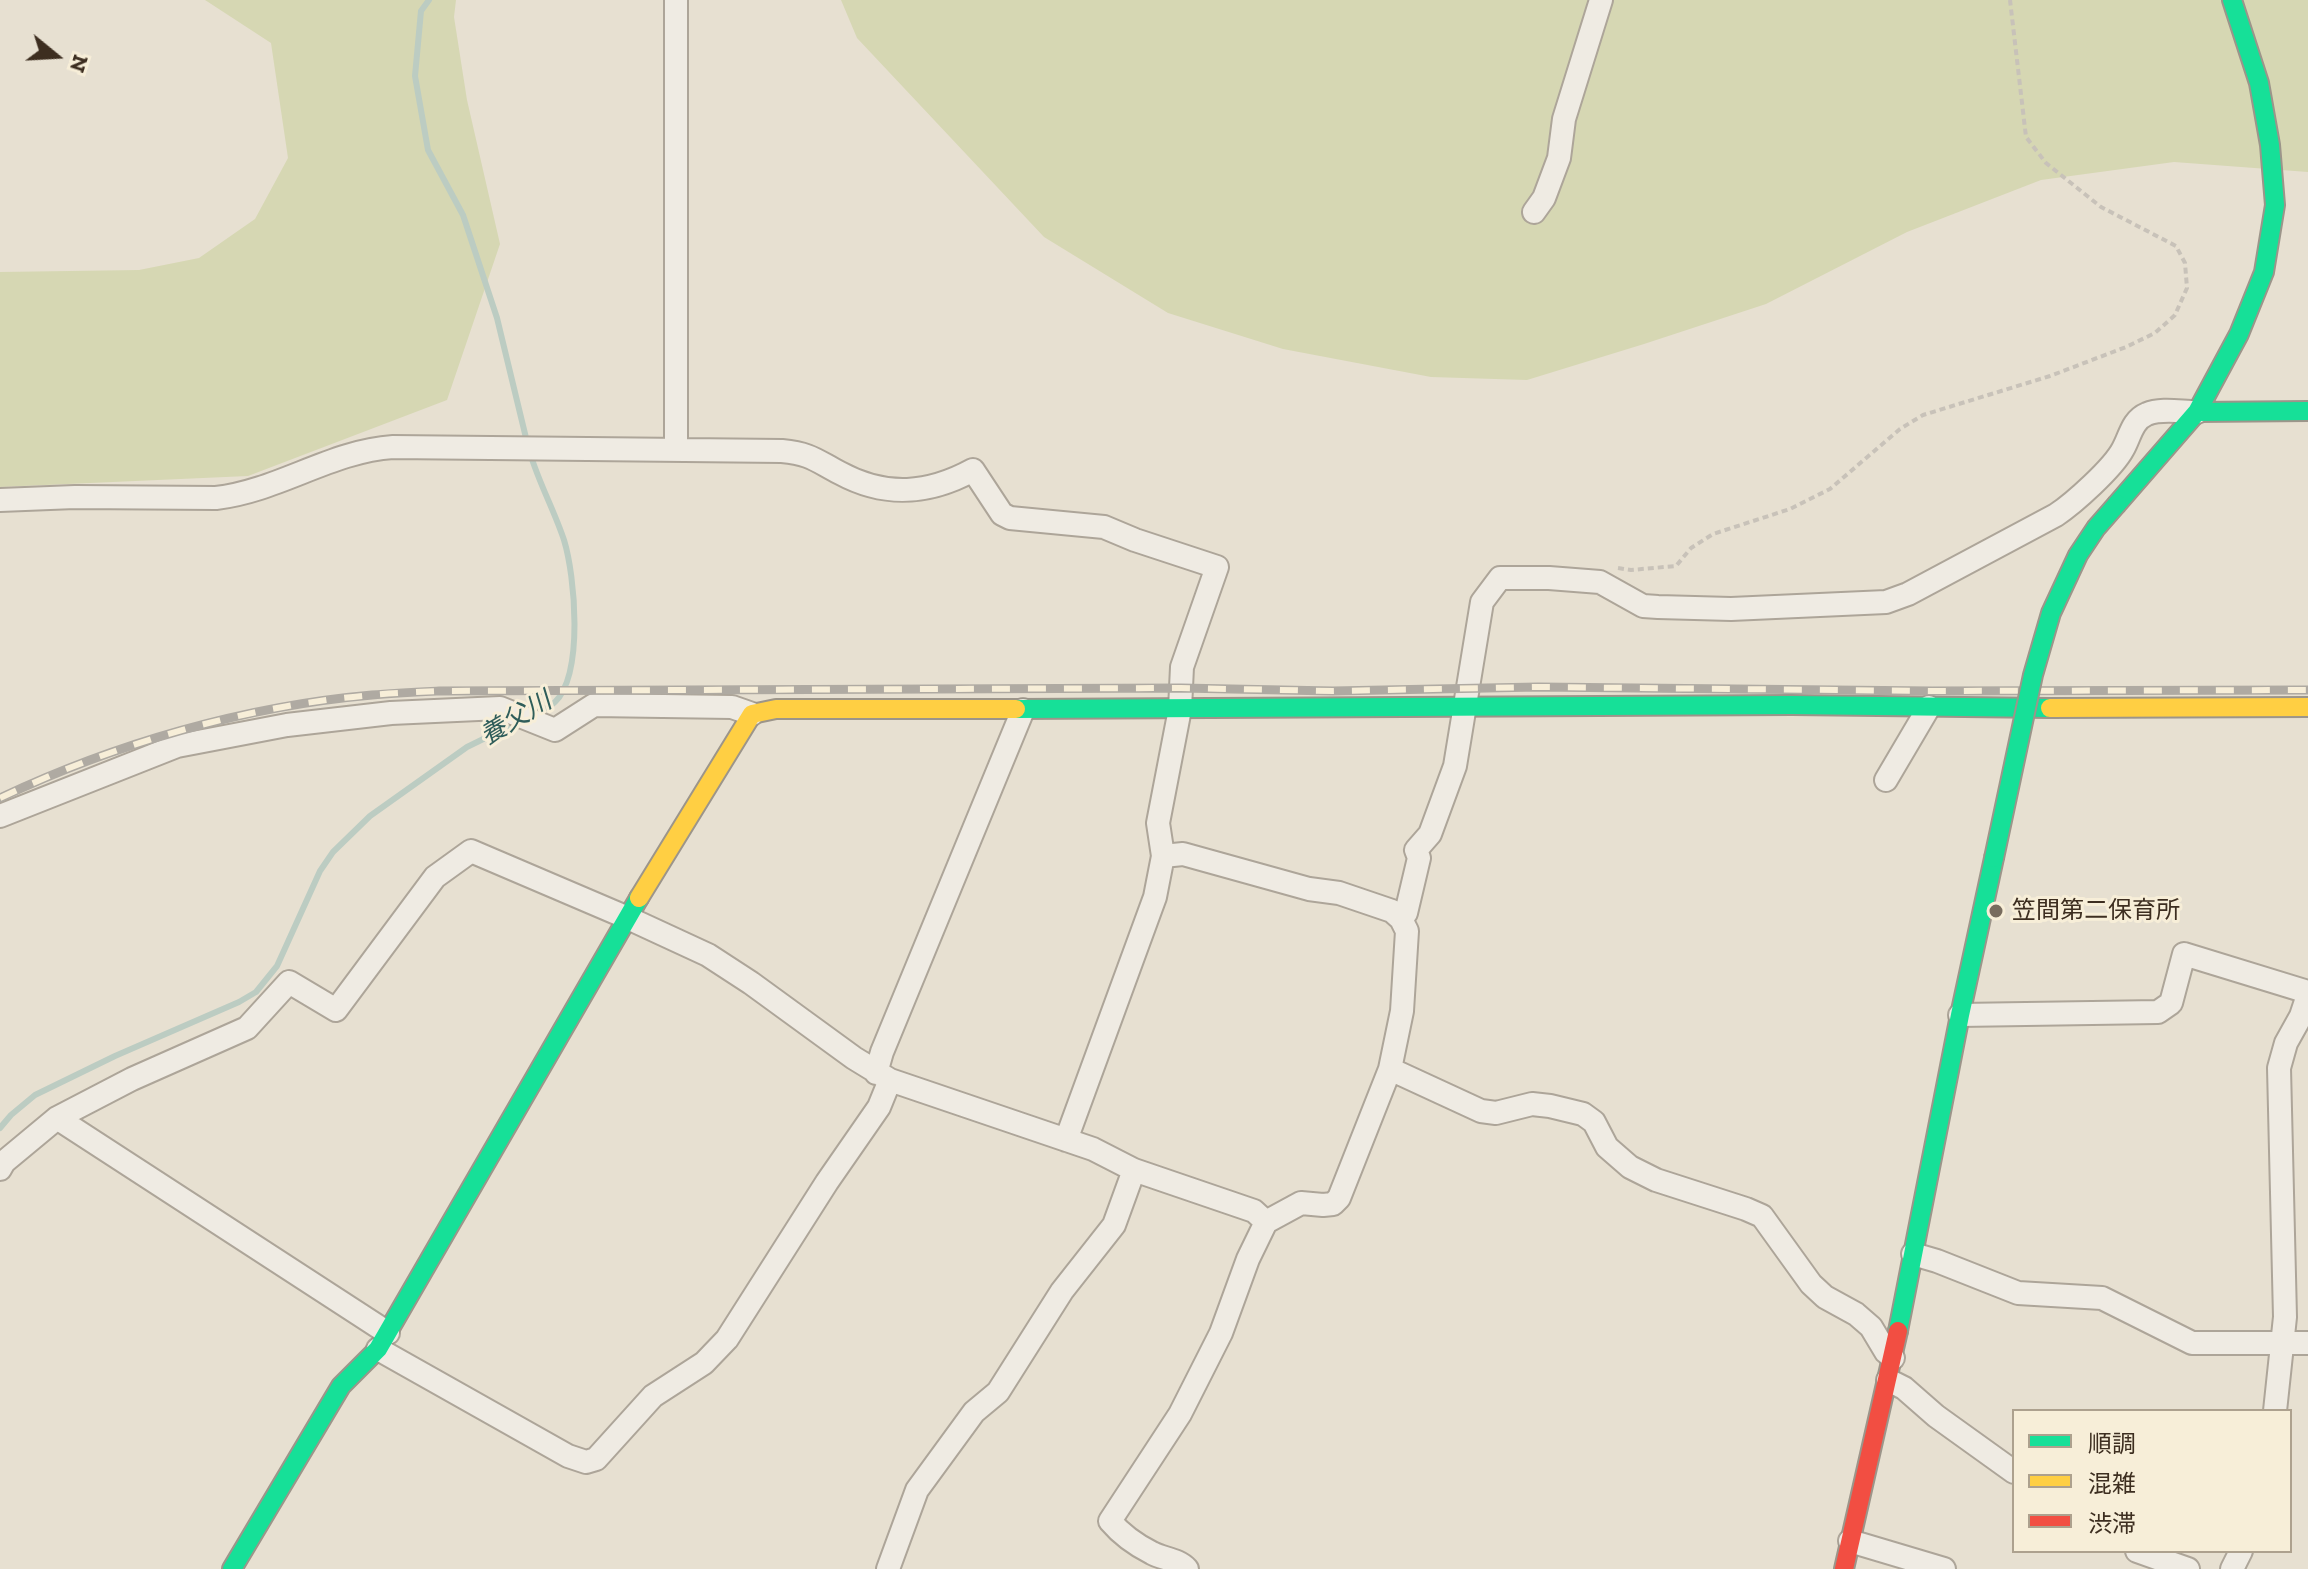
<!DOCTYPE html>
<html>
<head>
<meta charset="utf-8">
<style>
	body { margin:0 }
	#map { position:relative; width:2308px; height:1569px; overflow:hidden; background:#e7e0d1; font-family:"Zilla Slab","Noto Sans JP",serif }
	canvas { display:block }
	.legend { position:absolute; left:2012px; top:1409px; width:280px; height:144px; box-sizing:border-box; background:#f7eed8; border:2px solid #ada18e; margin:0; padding:10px 14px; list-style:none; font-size:24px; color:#3d2e20 }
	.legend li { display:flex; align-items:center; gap:16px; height:40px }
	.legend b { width:40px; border:2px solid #ada18e }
	.north { position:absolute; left:16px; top:16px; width:80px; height:80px; -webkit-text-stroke:6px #f7eed8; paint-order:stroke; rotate:108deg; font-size:22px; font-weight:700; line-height:32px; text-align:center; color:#3d2e20 }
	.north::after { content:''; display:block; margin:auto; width:28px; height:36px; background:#3d2e20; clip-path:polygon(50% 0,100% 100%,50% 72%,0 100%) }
</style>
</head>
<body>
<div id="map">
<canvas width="2308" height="1569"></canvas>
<ul class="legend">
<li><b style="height:10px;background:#16e098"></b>順調</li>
<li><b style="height:10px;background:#ffcf43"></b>混雑</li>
<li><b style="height:10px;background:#f24e42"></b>渋滞</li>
</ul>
<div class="north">N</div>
</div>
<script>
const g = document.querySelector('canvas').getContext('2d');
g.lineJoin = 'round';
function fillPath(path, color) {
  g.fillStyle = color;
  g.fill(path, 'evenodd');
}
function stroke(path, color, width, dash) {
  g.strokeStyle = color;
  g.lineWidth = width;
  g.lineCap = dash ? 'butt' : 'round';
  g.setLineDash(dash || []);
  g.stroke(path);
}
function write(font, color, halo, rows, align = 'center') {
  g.font = font + ' "Zilla Slab","Noto Sans JP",serif';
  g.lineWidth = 6;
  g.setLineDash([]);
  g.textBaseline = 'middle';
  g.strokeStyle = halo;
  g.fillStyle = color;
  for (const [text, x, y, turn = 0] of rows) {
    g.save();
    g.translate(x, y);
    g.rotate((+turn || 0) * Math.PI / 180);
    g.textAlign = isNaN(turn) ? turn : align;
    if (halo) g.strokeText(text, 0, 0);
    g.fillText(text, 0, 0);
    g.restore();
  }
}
fillPath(new Path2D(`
	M205 0H456L454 17 467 100 500 244 447 400 248 476 0 487V272L139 270 199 258 255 219 288 158 271 43Z
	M841 0H2308V172L2174 162 2041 180 1907 232 1766 304 1644 344 1527 380 1431 377 1283 349 1168 313 1044 237 857 38Z`), '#d6d7b3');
stroke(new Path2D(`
	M429 0 421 11 415 76 428 150 463 215 497 318 527 442
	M530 453C539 483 554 510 564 540 575 576 584 673 555 702 550 707 540 710 533 714
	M0 1128 11 1115 35 1095 115 1056 239 1002 256 992 277 966 320 871 333 852 370 816 467 747 520 721`), '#bcccc2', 6);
const street = new Path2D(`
	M1534 212 1544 198 1559 158 1564 119 1601 0
	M676 450V0
	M0 500 75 497 216 498C278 491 331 451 393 447L782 451C811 454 815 460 840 473 886 498 929 494 973 470L1002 514 1010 518 1104 527 1135 540 1217 567 1182 667 1180 709 1158 823 1163 856 1155 897 1066 1140
	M1886 780 1929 707
	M0 816 177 746 287 725 391 713 500 708 555 730 594 705 732 707 752 714
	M1163 856 1183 854 1309 889 1339 893 1392 911 1401 919 1407 931 1402 1011 1390 1069 1339 1198 1333 1204 1323 1205 1301 1203 1266 1222 1248 1259 1221 1333 1180 1414 1110 1521C1121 1534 1136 1545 1152 1553 1163 1559 1178 1559 1187 1569
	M1401 919 1406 913 1419 858 1416 850 1430 834 1455 766 1482 602 1500 578H1549L1600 582 1643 606 1658 607 1731 609 1886 602 1908 594 2056 515C2074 503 2113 468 2123 449 2130 437 2132 420 2147 414 2161 408 2181 412 2197 412
	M1960 1015 2158 1012 2171 1003 2184 954 2308 992
	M1390 1069 1481 1111 1496 1113 1532 1104 1550 1106 1583 1114 1594 1122 1607 1147 1630 1167 1656 1180 1746 1209 1762 1216 1811 1284 1825 1297 1856 1314 1871 1327 1886 1352 1893 1358
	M876 1073 882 1052 1023 710
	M57 1118 388 1333
	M0 1169 4 1162 57 1118 132 1079 247 1028 289 982 336 1010 435 877 471 851 628 918 708 955 751 983 854 1058 890 1080 1093 1149 1134 1170 1254 1211 1266 1222
	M1913 1254 1937 1261 2018 1293 2102 1298 2192 1343H2308
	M378 1349 568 1456 586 1462 596 1459 653 1396 704 1363 727 1339 827 1182 879 1107 890 1080
	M1888 1380 1904 1388 1936 1416 2014 1472
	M2275 1411 2285 1317 2279 1068 2286 1043 2301 1016 2308 995
	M1850 1541 1944 1569
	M2137 1551 2188 1569
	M888 1569 917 1490 974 1412 998 1392 1062 1291 1114 1225 1134 1170
	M2232 1569 2241 1551`);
const fast = new Path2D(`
	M2197 412 2308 411
	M2117 504 2197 412 2239 334 2264 272 2275 205 2270 145 2259 83 2232 0
	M1016 709 1792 705 2050 708
	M1898 1331 1960 1015 1994 858
	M232 1569 341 1386 378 1349 639 898`);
const slow = new Path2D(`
	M2050 708 2308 707
	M639 898 752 714 776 709H1016`);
const jam = new Path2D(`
	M1844 1569 1898 1331`);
stroke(street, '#ada599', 26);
stroke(fast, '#9c958a', 22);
stroke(slow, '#9c958a', 22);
stroke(jam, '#9c958a', 22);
stroke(new Path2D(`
	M1618 568 1631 570 1676 566 1691 548 1713 534 1790 509 1830 489 1900 429 1923 415 2050 376 2126 347 2155 333 2175 315 2187 288 2185 263 2176 246 2101 207 2046 163 2026 137 2010 0`), '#c8c2b9', 4, [6, 4]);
stroke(street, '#efebe3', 22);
stroke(fast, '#16e098', 18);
stroke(slow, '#ffcf43', 18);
stroke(jam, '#f24e42', 18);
const rail = new Path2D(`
	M0 798C114 744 245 706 372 695 394 693 417 692 439 691L1181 688 1333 691 1538 687 1932 691 2308 690`);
stroke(rail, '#afaaa2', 9);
stroke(rail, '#f7eed8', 6, [18]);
const fastBridge = new Path2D(`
	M1994 858 2033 675 2051 613 2078 555 2096 528 2117 504`);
stroke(fastBridge, '#9c958a', 22, []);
stroke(fastBridge, '#16e098', 18);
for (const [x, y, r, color] of [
	[1996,911,8,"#786c5e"]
]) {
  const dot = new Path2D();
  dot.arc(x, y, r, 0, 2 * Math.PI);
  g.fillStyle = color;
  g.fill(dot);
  stroke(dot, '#f7eed8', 3);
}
write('24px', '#3d2e20', '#f7eed8', [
	["笠間第二保育所",2012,911]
], 'left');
write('italic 26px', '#2f5d5a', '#f7eed8', [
	["養父川",516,719,-31]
]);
</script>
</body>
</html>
